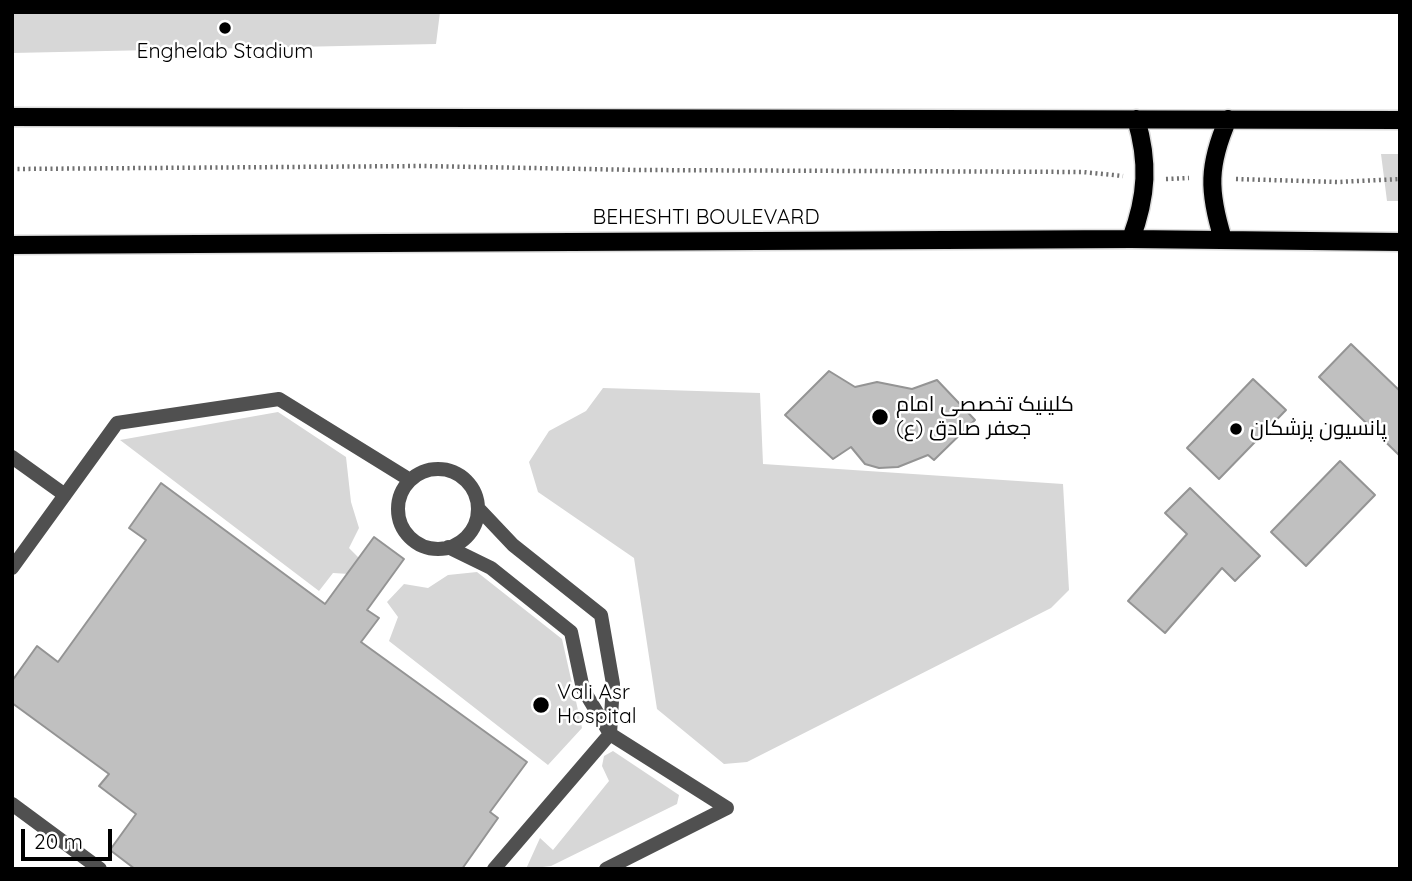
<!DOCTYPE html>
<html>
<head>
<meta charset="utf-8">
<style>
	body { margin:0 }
	#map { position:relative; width:1412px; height:881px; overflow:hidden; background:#fff; font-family:Quicksand,sans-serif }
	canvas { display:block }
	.frame { position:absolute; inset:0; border:14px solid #000; pointer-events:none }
	.scale { position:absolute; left:21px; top:829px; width:91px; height:32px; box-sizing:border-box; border:4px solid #000; border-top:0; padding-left:9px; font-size:21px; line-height:24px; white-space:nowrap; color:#000; -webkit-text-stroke:5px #fff; paint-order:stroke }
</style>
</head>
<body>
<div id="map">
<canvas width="1412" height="881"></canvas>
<div class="frame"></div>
<div class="scale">20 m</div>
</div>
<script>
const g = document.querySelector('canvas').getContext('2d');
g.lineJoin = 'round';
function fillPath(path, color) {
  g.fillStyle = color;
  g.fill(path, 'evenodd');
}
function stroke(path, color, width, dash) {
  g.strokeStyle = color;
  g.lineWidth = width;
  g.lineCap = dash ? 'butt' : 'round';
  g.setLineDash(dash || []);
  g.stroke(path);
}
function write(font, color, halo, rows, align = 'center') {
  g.font = font + ' Quicksand,Cairo,sans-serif';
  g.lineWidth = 5;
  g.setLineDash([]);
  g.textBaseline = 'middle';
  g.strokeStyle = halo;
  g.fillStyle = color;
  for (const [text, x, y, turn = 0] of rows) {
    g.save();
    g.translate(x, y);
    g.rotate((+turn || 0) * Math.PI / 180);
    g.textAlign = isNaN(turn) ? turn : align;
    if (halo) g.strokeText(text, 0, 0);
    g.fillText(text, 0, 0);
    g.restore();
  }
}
fillPath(new Path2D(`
	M12 12H440L436 44 12 53Z
	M1381 154H1400V201H1387Z
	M603 388 760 393 763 464 1063 484 1069 590 1051 608 747 762 724 764 657 709 634 558 538 492 529 462 549 431 586 411Z
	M278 412 346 457 351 502 359 528 349 548 361 560 349 574 333 573 319 591 120 440Z
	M477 572 562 639 582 728 548 765 389 641 398 617 387 602 404 584 428 588 448 575Z
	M613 751 679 795 677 804 551 866 526 869 540 838 553 850 609 781 602 766 604 756Z`), '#d7d7d7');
const building = new Path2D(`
	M1351 344 1400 391V456L1319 377Z
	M829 371 855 387 877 382 912 389 937 380 975 420 934 460 928 455 898 467 879 468 865 464 851 447 833 459 785 415Z
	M1253 379 1286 410 1219 479 1187 448Z
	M1340 461 1375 495 1306 566 1271 532Z
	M161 483 325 604 374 537 404 559 367 610 379 618 361 642 527 762 490 812 498 818 462 869H135L110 850 136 814 99 786 109 774 12 703V681L37 646 58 662 146 540 129 528Z
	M1190 488 1260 556 1235 581 1222 568 1165 633 1128 601 1187 534 1165 513Z`);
fillPath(building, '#c0c0c0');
stroke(building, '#949494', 2);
const primary = new Path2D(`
	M12 117 1400 120
	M1131 239C1147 196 1149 162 1136 119
	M1223 239C1208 191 1208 165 1228 119
	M12 245 1131 239 1400 242`);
stroke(primary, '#dbdbdb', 21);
stroke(new Path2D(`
	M12 169 422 166 640 170 1083 172 1123 176
	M1166 179 1189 178
	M1236 179 1338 182 1400 179`), '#727272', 4.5, [2, 3.5]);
stroke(new Path2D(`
	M12 457 65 495
	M398 509a40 40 0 1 1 80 0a40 40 0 1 1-80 0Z
	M478 508 513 545 601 615 613 684 610 734 494 869
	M448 547 491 568 571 632 583 689 610 734 727 808
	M12 568 117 423 279 399 410 480
	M12 804 100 869
	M606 869 727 808`), '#505050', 14);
stroke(primary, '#000', 18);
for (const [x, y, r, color] of [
	[225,28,7,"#000"],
	[880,417,9,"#000"],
	[1236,429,7,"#000"],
	[541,705,9,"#000"]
]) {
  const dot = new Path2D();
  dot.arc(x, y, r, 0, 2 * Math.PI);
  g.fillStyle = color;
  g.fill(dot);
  stroke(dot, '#fff', 2.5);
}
write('21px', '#000', '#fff', [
	["Enghelab Stadium",225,52,"center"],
	["کلینیک تخصصی امام",896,405],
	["جعفر صادق (ع)",896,429],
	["پانسیون پزشکان",1250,429],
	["Vali Asr",557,693],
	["Hospital",557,717]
], 'left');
write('21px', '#000', '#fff', [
	["BEHESHTI BOULEVARD",706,218]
]);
</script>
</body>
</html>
